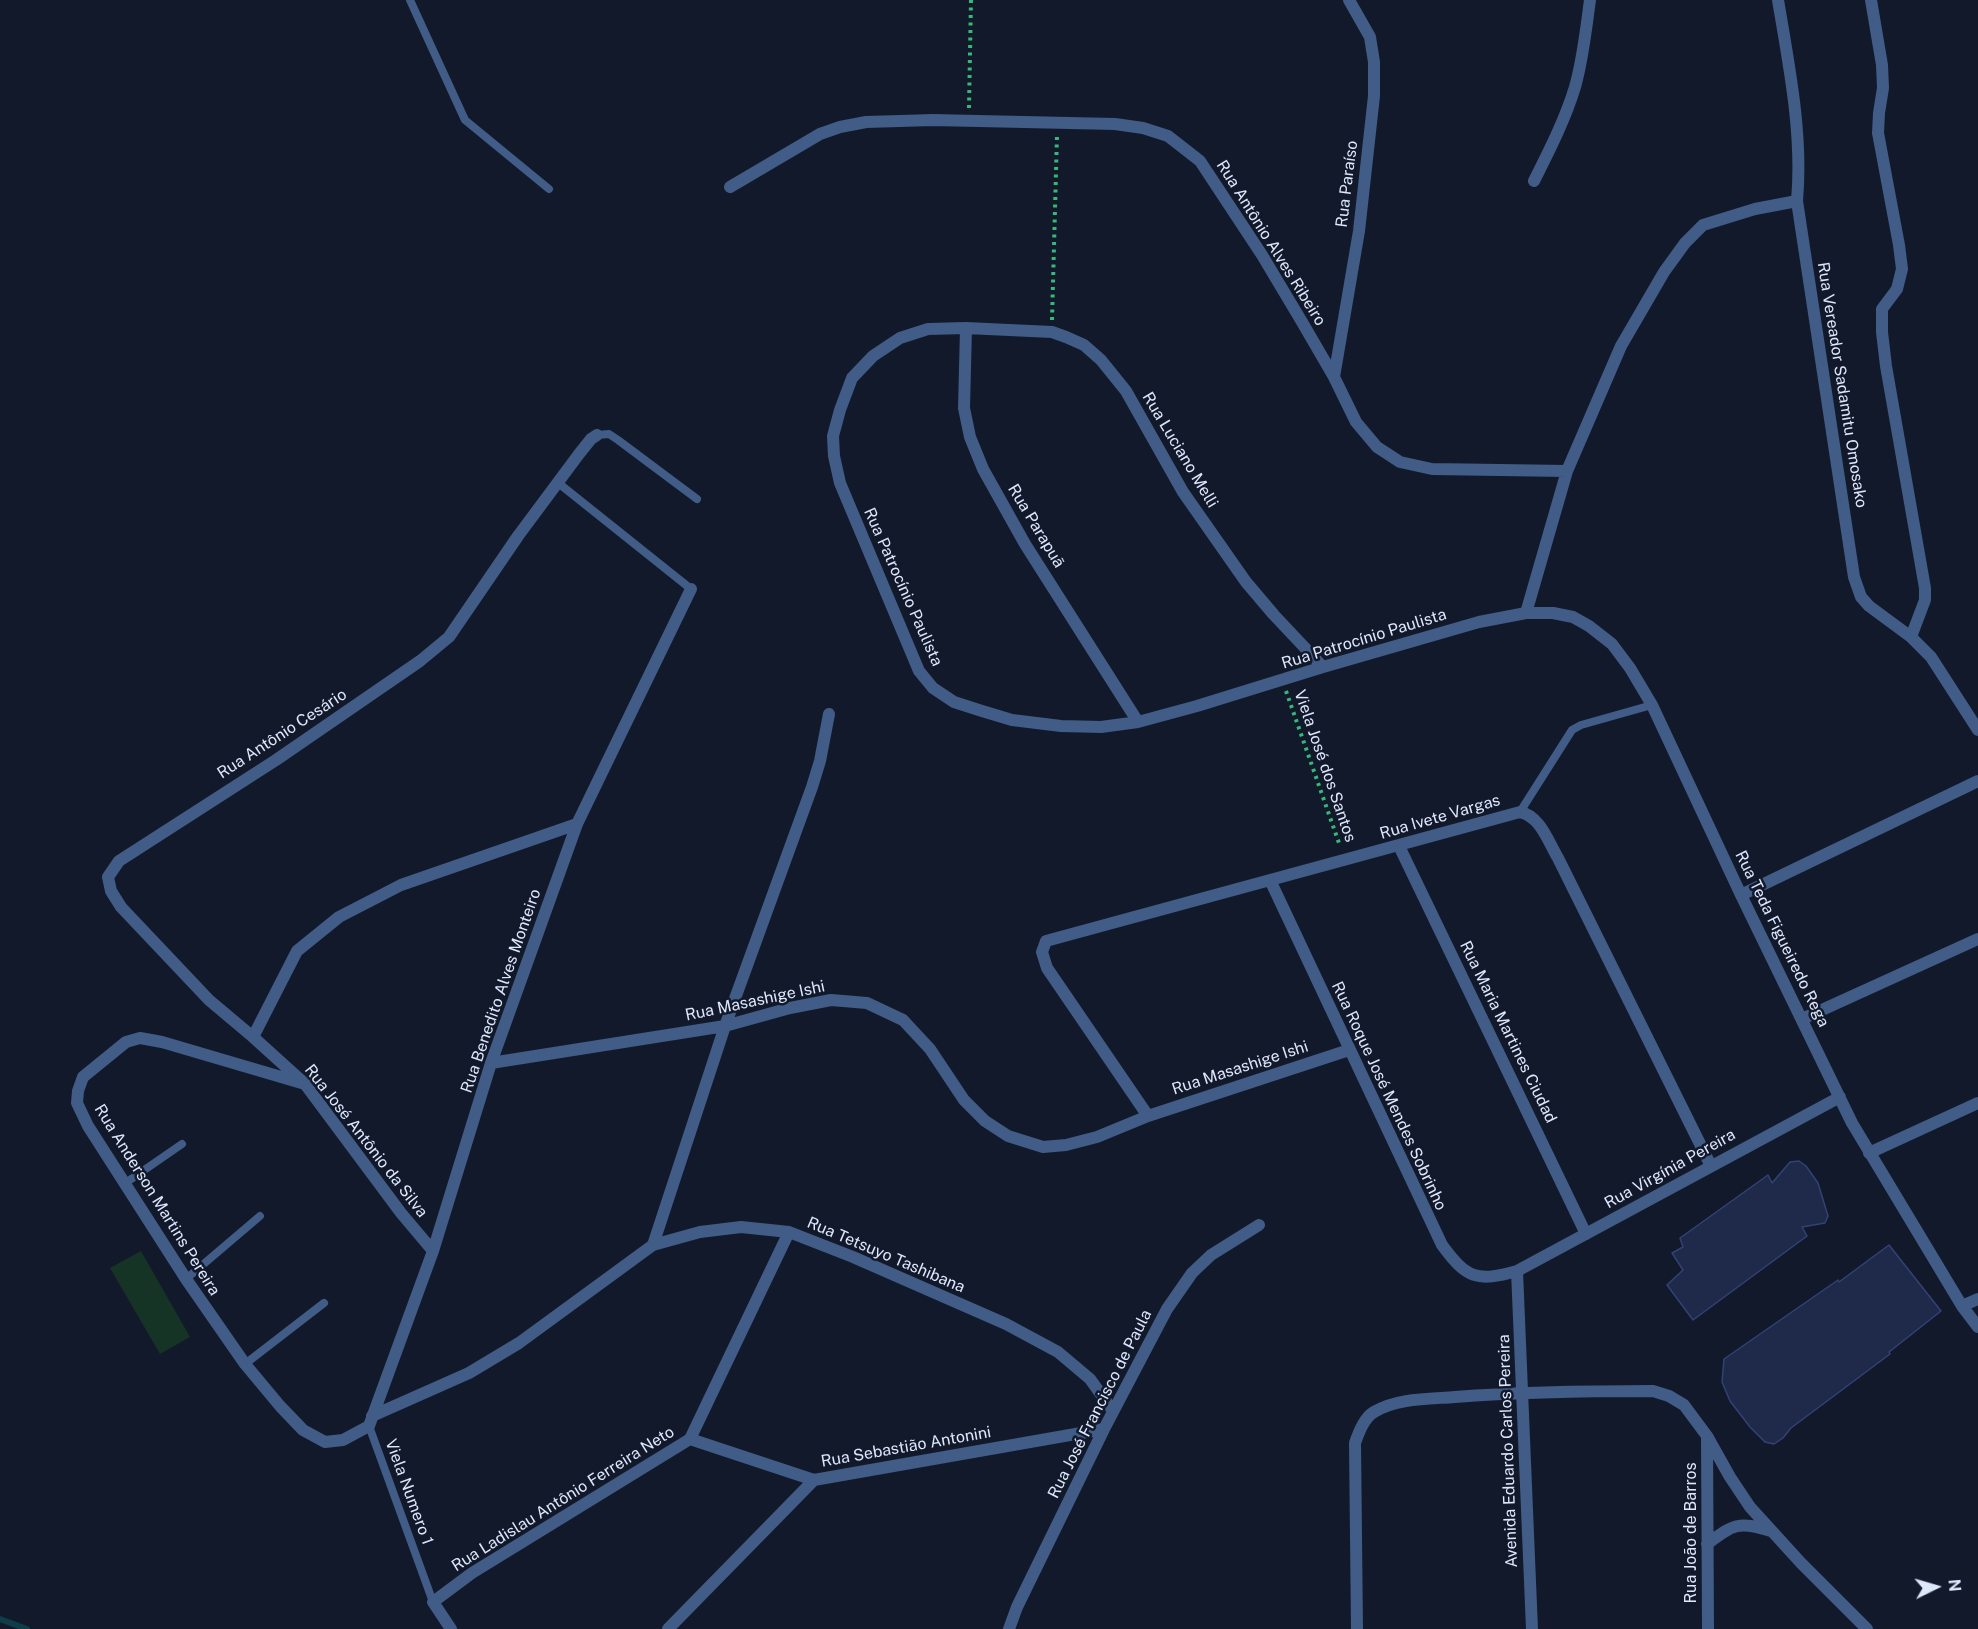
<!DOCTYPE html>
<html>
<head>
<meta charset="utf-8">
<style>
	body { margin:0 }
	#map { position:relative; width:1978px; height:1629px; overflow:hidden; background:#12192a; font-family:"Public Sans",sans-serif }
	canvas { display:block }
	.north { position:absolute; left:1906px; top:1557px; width:60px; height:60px; -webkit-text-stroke:4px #12192a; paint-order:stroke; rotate:85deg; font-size:16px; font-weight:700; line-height:24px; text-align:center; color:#dde7fd }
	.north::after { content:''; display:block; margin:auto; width:21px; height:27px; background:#dde7fd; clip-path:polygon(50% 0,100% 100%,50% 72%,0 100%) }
</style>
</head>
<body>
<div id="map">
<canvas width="1978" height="1629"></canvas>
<div class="north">N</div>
</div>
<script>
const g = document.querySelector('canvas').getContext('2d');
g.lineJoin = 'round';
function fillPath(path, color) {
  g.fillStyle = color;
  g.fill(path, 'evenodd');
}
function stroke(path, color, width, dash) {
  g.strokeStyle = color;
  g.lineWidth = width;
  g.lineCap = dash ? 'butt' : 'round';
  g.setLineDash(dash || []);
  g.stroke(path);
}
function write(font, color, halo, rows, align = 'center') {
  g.font = font + ' "Public Sans",sans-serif';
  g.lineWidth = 5;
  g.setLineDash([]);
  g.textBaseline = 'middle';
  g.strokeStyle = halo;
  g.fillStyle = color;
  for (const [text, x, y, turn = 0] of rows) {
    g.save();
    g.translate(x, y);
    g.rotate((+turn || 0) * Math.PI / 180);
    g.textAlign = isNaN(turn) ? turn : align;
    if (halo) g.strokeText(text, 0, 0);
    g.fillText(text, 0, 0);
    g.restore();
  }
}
fillPath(new Path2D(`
	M141 1251 190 1337 160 1354 110 1268Z`), '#163426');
stroke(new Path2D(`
	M0 1619 27 1629`), '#0e3c48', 6);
const building = new Path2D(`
	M1799 1161 1806 1166 1818 1183 1828 1216 1825 1223 1802 1227 1807 1236 1693 1320 1667 1285 1683 1270 1672 1253 1683 1247 1680 1238 1768 1175 1772 1183 1790 1162Z
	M1889 1245 1941 1311 1889 1352 1890 1354 1791 1428 1783 1438 1774 1444 1765 1442 1750 1427 1730 1401 1722 1382 1724 1359 1838 1280 1839 1282Z`);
fillPath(building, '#1f294a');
stroke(building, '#324275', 1.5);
stroke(new Path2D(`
	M969 108 971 0
	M1052 320 1057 135
	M1286 691 1340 846`), '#37b879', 4, [3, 4.5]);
stroke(new Path2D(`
	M410 0 465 120 549 189
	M597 435 609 434 618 440 697 499
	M557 482 691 589
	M1520 812 1572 730 1581 725 1652 705
	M124 1184 182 1144
	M186 1279 260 1216
	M245 1364 324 1303
	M369 1426 433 1602`), '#405c87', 8);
stroke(new Path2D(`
	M1778 0C1789 66 1803 134 1797 201L1854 577 1861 597 1869 606 1911 637 1931 657 1978 730
	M1871 0 1882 65 1883 88 1879 113 1878 133 1899 245 1902 269 1897 289 1882 309V332L1886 366 1925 588V600L1911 637
	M1534 181C1549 151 1565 120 1575 87 1583 59 1586 29 1590 0
	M730 187 820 134 840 127 866 122 933 120 1115 124 1143 128 1168 136 1200 161 1262 255 1302 322 1334 377 1356 422 1377 447 1400 462 1432 469 1567 471
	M966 328 964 408 970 437 983 469 1025 544 1138 722
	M1334 377 1359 231 1374 96V62L1370 37 1349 0
	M1526 613 1567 471 1621 346 1664 272 1685 243 1703 225 1755 209 1797 201
	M1323 667 1274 615 1246 582 1183 492 1126 391 1101 360 1084 345 1066 337 1052 332 966 328 928 329 900 338 873 356 852 378 840 410 833 436 834 456 840 483 919 671 933 688 954 702 982 711 1012 720 1061 726 1101 727 1138 722 1197 706 1323 667 1479 622 1526 613H1553L1573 617 1589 626 1612 644 1630 668 1652 705 1741 895 1852 1123 1962 1306 1978 1327
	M1399 846 1586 1234
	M1270 880 1442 1245C1467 1279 1477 1282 1517 1271L1840 1097
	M1741 895 1978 781
	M1802 1019 1978 939
	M253 1037 209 1000 121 907 111 891 108 877 119 861 276 760 420 661 449 637 518 536 579 454 591 439 597 435
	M491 1063 725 1026 790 1008 831 1000 867 1003 903 1020 930 1049 964 1100 985 1121 1008 1136 1043 1147 1066 1145 1097 1137 1148 1116 1349 1050
	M305 1084 162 1042 140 1038 126 1042 83 1077 78 1091 77 1103 88 1126 186 1279 245 1364 280 1406 303 1430 325 1442 343 1440 369 1426 433 1251 491 1063 577 824 691 589
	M1148 1116 1047 968 1042 952 1046 941 1520 812C1540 816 1548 841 1558 858L1711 1166
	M1869 1153 1978 1103
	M653 1245 725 1026 812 787 820 761 829 714
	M433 1251 401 1213 305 1084 253 1037 297 951 339 917 401 885 577 824
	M1517 1271 1532 1629
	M1962 1306 1978 1299
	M372 1416 469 1373 519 1343 653 1245 700 1232 741 1227 789 1232 853 1257 1006 1324 1058 1352 1090 1379 1113 1411
	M1707 1437 1708 1629
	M690 1439 789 1232
	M1707 1544C1734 1524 1738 1521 1771 1531
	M451 1629 433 1602 472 1573 690 1439 814 1480
	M668 1629 814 1480 1104 1429
	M1009 1629 1017 1607 1104 1429 1167 1309 1192 1273 1211 1255 1259 1225
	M1357 1629 1355 1443C1359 1432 1364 1418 1374 1412 1397 1398 1429 1399 1455 1397 1521 1392 1587 1391 1653 1391L1669 1396 1684 1405 1707 1436 1730 1477 1750 1507 1801 1563 1867 1629`), '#405c87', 12);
write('16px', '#dde7fd', '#12192a', [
	["Rua Paraíso",1347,184,-83],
	["Rua Antônio Alves Ribeiro",1271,243,58],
	["Rua Vereador Sadamitu Omosako",1842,385,81],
	["Rua Luciano Melli",1180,450,59],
	["Rua Parapuã",1036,526,59],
	["Rua Patrocínio Paulista",903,587,66],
	["Rua Patrocínio Paulista",1364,639,-17],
	["Rua Antônio Cesário",282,734,-33],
	["Viela José dos Santos",1325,766,71],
	["Rua Ivete Vargas",1440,817,-16],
	["Rua Teda Figueiredo Rega",1782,939,64],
	["Rua Benedito Alves Monteiro",501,991,-71],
	["Rua Masashige Ishi",755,1001,-12],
	["Rua Maria Martines Ciudad",1508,1032,64],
	["Rua Masashige Ishi",1240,1068,-18],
	["Rua Roque José Mendes Sobrinho",1389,1096,65],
	["Rua José Antônio da Silva",366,1141,52],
	["Rua Virgínia Pereira",1670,1169,-29],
	["Rua Anderson Martins Pereira",157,1200,58],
	["Rua Tetsuyo Tashibana",886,1255,23],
	["Rua José Francisco de Paula",1100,1404,-63],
	["Rua Sebastião Antonini",906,1447,-10],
	["Avenida Eduardo Carlos Pereira",1508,1451,-92],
	["Viela Numero 1",409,1492,70],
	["Rua Ladislau Antônio Ferreira Neto",563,1499,-32],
	["Rua João de Barros",1691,1533,-90]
]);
</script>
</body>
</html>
